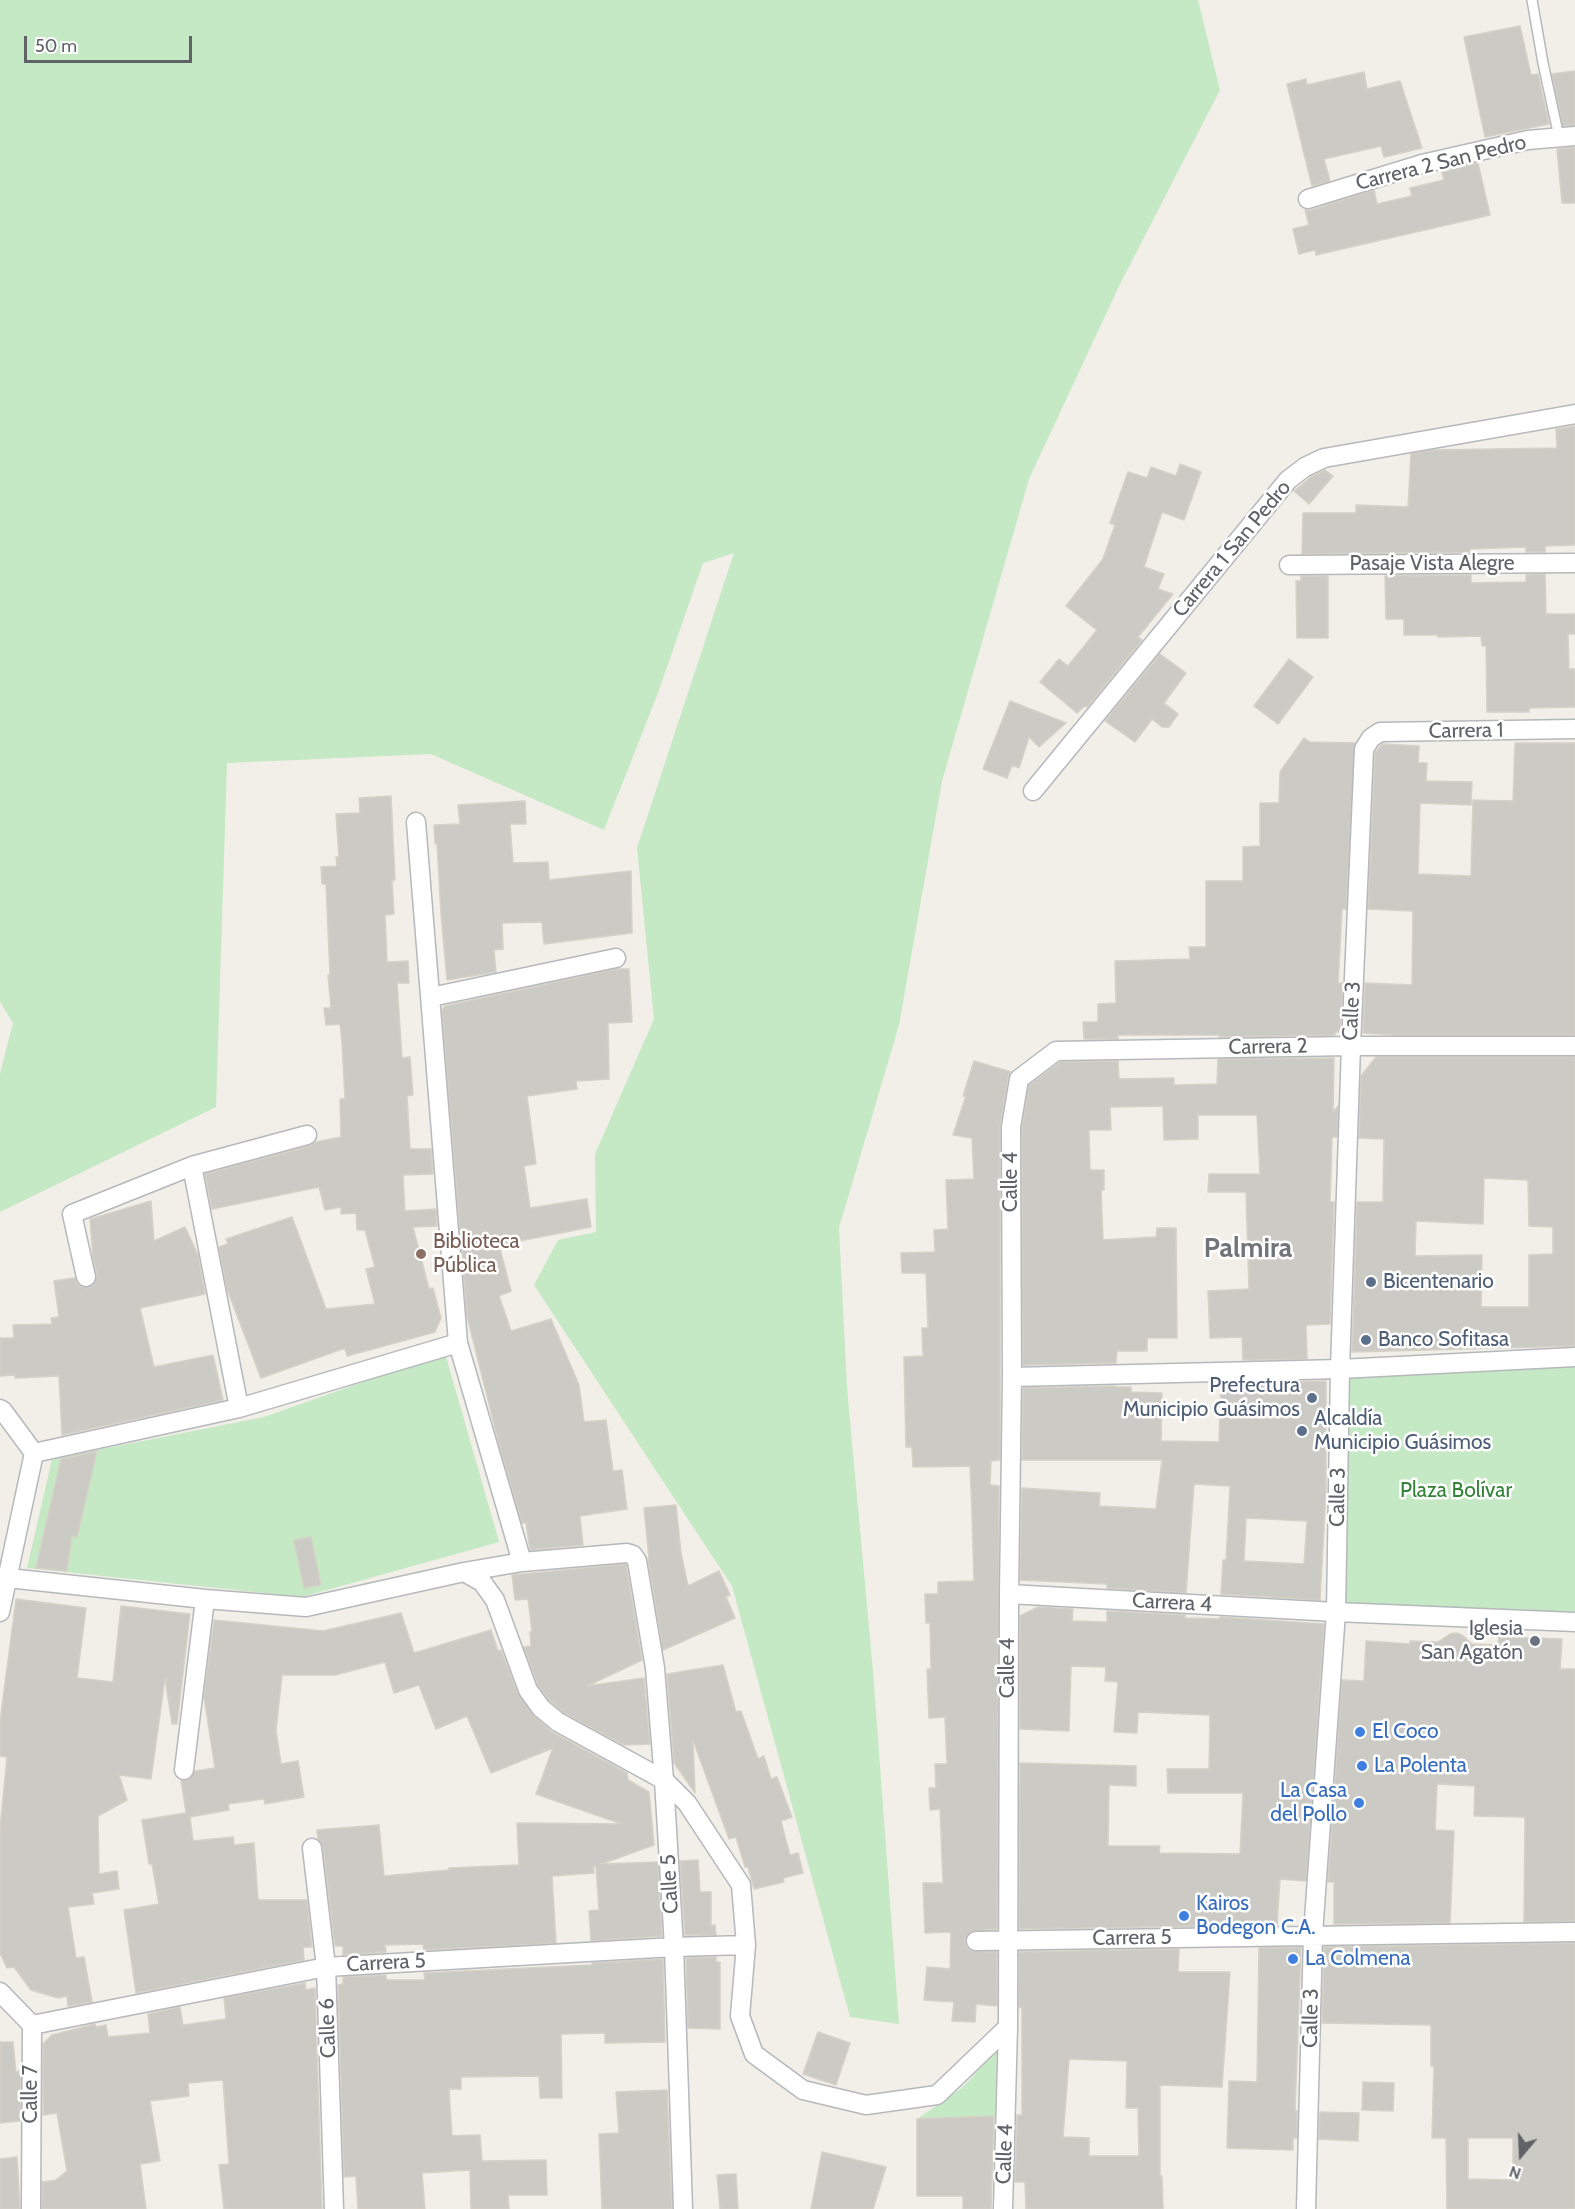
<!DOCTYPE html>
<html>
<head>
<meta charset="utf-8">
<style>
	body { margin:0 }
	#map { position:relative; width:1575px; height:2209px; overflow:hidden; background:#f1efe8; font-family:Cabin,sans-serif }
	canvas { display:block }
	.north { position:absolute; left:1491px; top:2125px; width:60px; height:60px; -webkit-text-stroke:4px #fff; paint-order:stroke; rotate:199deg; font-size:16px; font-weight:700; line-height:24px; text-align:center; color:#5f6368 }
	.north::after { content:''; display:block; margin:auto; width:21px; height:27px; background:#5f6368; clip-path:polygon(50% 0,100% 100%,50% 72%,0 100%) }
	.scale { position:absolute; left:24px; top:36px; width:168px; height:27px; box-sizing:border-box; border:3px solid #5f6368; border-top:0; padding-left:8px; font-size:18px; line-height:21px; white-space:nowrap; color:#5f6368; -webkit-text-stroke:4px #fff; paint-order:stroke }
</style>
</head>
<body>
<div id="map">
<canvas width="1575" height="2209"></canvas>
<div class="north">N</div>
<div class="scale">50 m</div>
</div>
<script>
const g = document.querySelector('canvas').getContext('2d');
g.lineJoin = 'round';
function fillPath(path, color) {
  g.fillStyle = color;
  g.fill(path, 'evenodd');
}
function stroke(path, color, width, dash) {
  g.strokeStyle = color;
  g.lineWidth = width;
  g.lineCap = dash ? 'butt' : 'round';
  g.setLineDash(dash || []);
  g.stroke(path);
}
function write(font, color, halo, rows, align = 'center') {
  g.font = font + ' Cabin,sans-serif';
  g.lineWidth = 5;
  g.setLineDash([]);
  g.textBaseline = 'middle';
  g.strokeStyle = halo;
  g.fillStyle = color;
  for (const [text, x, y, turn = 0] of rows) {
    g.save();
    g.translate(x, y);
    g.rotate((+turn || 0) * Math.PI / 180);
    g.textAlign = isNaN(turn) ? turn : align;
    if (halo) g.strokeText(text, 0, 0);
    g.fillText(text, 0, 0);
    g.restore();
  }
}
fillPath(new Path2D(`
	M0 0H1198L1220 90 1120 284 1029 479 942 781 899 1025 839 1228 847 1388 873 1671 899 2024 850 2017 732 1586 534 1285 558 1240 596 1232 595 1154 654 1019 637 848 734 553 703 563 658 693 604 830 431 754 227 763 216 1107 0 1212V1074L13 1023 0 1002Z
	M445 1353 499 1542 302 1597 27 1568 52 1459 264 1417Z
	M1575 1357V1622L1336 1612 1340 1369Z
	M997 2050 995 2116 917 2119 962 2088Z`), '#c5e8c5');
const building = new Path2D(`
	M1520 26 1531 75 1538 74 1549 124 1485 137 1464 37Z
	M1575 71V125L1563 126 1552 74Z
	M1364 72 1367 89 1400 81 1422 148 1384 157 1381 146 1324 159 1330 181 1312 186 1287 84 1306 79 1307 85Z
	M1575 147V203H1562L1557 149Z
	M1478 163 1490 215 1316 255 1315 250 1299 254 1293 229 1309 225 1305 210H1311L1374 190 1377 204 1412 196 1410 188 1444 180 1442 172Z
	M1575 426V545L1545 546V552H1526V547L1470 549V552L1302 554 1303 513H1356V505L1408 507 1411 454 1432 450 1557 448 1556 429Z
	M1180 464 1201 472 1184 520 1162 512 1144 567 1164 574 1158 589 1173 594 1138 637 1142 640 1087 707 1085 706 1077 713 1040 682 1059 659 1068 666 1097 630 1066 606 1103 559 1115 525 1110 523 1128 472 1147 478 1151 467 1176 476Z
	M1325 470 1333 476 1309 504 1294 491 1311 477Z
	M1545 574 1546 614H1575V634H1568L1569 669H1575V707L1529 708V712H1487L1486 646H1482L1481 636 1438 637V635H1404V619H1386L1385 576 1471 575V583L1526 582V575Z
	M1301 576H1328V638H1297L1296 581H1301Z
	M1160 654 1186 673 1164 703 1178 714 1169 727H1162L1152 719 1135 742 1105 721Z
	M1289 659 1313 677 1278 724 1254 706Z
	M1010 701 1066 723 1039 747 1029 737 1019 768 1012 765 1007 778 983 769Z
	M1304 738 1310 742 1355 743 1346 909H1342L1338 983H1343L1340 1032H1335V1035L1219 1037V1035H1118V1039H1084L1083 1022H1098V1004L1116 1003 1115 961 1190 959 1189 947H1206V881H1243V847L1260 846V803H1279L1280 772Z
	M1515 743H1575V1035H1394L1363 1033 1365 983 1412 985 1413 911 1368 909 1375 753 1382 744 1419 746 1418 763H1427L1426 781 1472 782 1471 805 1420 803 1418 874 1471 876 1473 800 1513 801Z
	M391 796 395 880H392L394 914 385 915 387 962 408 961 409 983H397L402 1058 410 1057 413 1095 407 1096 410 1149H431L433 1174 403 1175 405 1211 436 1209 437 1226 413 1227 429 1289 433 1288 441 1318 435 1332 347 1356 345 1348 261 1378 227 1289 219 1247 228 1244 226 1239 292 1217 326 1309 375 1304 366 1269 375 1267 365 1230H357L356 1213 341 1214V1207L325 1210 319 1187 212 1209 205 1174 310 1146 316 1142 341 1137 340 1099H345L342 1042 340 1024 326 1025 324 1008H331L328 975H330L326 884H322L321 867 337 866 336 857H339L336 814 360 813 359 798Z
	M525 801 526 824H510L513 863 548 862 549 880 631 871 632 933 544 944 542 922 502 923 503 949 494 950 496 972 447 980 441 914 437 843 435 844 434 825 460 824 458 805Z
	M616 969H629L632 1022 608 1023 609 1079 576 1081 577 1089 527 1096 536 1164 524 1166 530 1208 587 1199 591 1227 499 1245 511 1291 499 1296 511 1331 551 1319 579 1385 584 1422 606 1420 613 1471 622 1470 627 1509 580 1516 583 1545 530 1550 526 1523H522L498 1440 467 1316 442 1010 445 1006Z
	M1376 1057H1575V1346L1352 1352 1357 1202H1383L1384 1139 1359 1138 1361 1076ZM1484 1178 1528 1180 1529 1226 1553 1227V1254L1529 1255V1307H1481L1482 1255 1415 1256 1416 1221 1483 1224Z
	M1334 1058 1333 1112 1338 1106 1337 1137H1332L1331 1174 1330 1202H1334L1330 1324 1306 1325 1307 1359 1243 1360 1242 1337 1210 1338 1208 1291 1249 1289 1246 1192H1208L1209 1174H1260L1257 1115H1198V1139L1164 1140 1163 1106 1110 1107 1111 1130H1089L1090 1170H1104V1190H1101L1103 1240 1156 1237 1157 1228H1176L1177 1338H1147V1351H1117L1116 1363 1023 1365 1022 1128 1029 1085 1060 1062 1118 1061 1119 1079 1174 1078V1085L1217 1084 1218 1059Z
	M974 1061 1011 1072 1008 1077 1000 1127V1460L991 1461 990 1485 999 1486 997 1929 971 1931 965 1941 966 1946 971 1951 997 1952V2006L976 2004 975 2022 952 2021 954 2002 924 2000 927 1967 950 1969 951 1932 925 1933 923 1883H943L940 1809 930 1810 929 1788H936L935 1764H947L945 1717 929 1718 927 1669H931L930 1623H926L925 1594H938V1582L974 1581 972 1513 970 1466 913 1467 912 1447H906L904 1357 923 1356 922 1328H928L926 1273H902L901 1253 935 1252 934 1230 948 1229 946 1180 974 1179 972 1138 953 1135 966 1096H963Z
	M151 1201 154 1241 185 1227 198 1255 205 1294 140 1308 154 1367 213 1355 223 1400 62 1435 59 1376 15 1378V1375L0 1376V1338H14L13 1325 52 1324 51 1318 59 1317 54 1281 75 1278 77 1284 82 1287 88 1288 94 1285 97 1275 93 1258 90 1219Z
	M1326 1381V1491L1320 1600 1221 1594 1223 1560H1226L1230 1486 1194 1484 1186 1593 1107 1588V1584L1020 1580 1022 1488 1100 1493 1099 1506 1156 1509 1162 1460H1022L1023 1388 1116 1386V1387H1131V1392L1162 1393 1161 1441 1219 1442 1221 1383ZM1246 1518 1307 1521 1304 1564 1244 1561Z
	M97 1451 77 1537 72 1536 67 1571 36 1568 61 1459Z
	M676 1505 681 1553 688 1586 719 1571 730 1595 726 1597 735 1618 663 1650 648 1558H649L644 1508Z
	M311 1537 321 1585 304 1588 294 1540Z
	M626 1564 642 1660 587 1686 644 1678 650 1744 624 1745 564 1713 549 1700 538 1685 524 1647 531 1646 530 1632H532L528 1599 515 1600 512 1575Z
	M16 1599 86 1608 77 1678 113 1682 121 1606 190 1614 177 1724H172L165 1678 151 1779 119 1775 127 1800 98 1816 99 1874 117 1871 119 1889 92 1893 94 1904 68 1907 76 1958 84 1957 92 2002 68 2006 67 1996 58 1998 31 1990 14 1967 7 1968 0 1953V1829L7 1757 0 1756V1722Z
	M1038 1607 1073 1609 1072 1621 1107 1622V1611L1185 1615V1618L1220 1619V1617L1324 1624 1306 1881 1280 1879 1277 1925 1019 1929 1020 1763 1136 1766V1786L1109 1785 1108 1846H1160L1159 1853 1240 1854 1243 1793H1168L1167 1769H1209L1210 1715 1138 1712 1137 1733 1114 1732 1118 1682 1105 1681 1106 1667 1071 1666 1069 1731 1020 1729V1616Z
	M401 1613 414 1653 491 1630 498 1651 501 1650 518 1694 534 1716 552 1732 627 1773 628 1780 649 1792 654 1845 601 1864 658 1862 662 1936 591 1941 589 1911 599 1910 596 1866 593 1867 594 1873 552 1876 556 1943 424 1950 423 1944 385 1945 386 1952 343 1955V1946H335L323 1847 318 1839 317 1830 379 1825 384 1876 449 1870V1868L519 1865 517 1823 622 1824 536 1794 553 1748 491 1773 467 1716 436 1729 419 1685 394 1693 385 1662 335 1675H282L276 1730 281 1764 298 1761 304 1797 265 1804 264 1799 228 1804 229 1810 190 1817 193 1841 233 1837 234 1845 254 1843 258 1900H307L312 1947H303L304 1960 136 1993 124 1910 159 1904 152 1864H149L142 1820 186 1813 181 1780H189L195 1771 215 1768 204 1697 214 1620 323 1631Z
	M1456 1633 1462 1635 1472 1644 1498 1645 1499 1637 1562 1639 1560 1669H1575V1921L1524 1922 1525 1817 1474 1816 1475 1786 1437 1784 1435 1830 1454 1831 1450 1923 1334 1924V1882H1328L1342 1680 1364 1681 1366 1641 1410 1644V1641L1438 1642 1450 1634Z
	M723 1665 736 1712 741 1711 758 1759 764 1756 771 1779 777 1777 792 1817 781 1821 785 1837 790 1855 798 1853 803 1873 783 1878 784 1882 754 1889 748 1867H745L736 1837 729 1839 693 1740 695 1793 674 1763 667 1674Z
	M698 1860 700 1892H711V1926L715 1925 716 1935H685L680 1861Z
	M1575 1943V2209H1447L1446 2138H1432L1434 2066H1431V2025L1322 2023 1324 1947ZM1468 2138H1513V2180L1468 2179Z
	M1301 1947 1295 2110 1297 2111V2138H1293V2150L1227 2148 1229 2081 1257 2082 1259 1948Z
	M1179 1949 1178 1972H1230L1222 2087 1160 2085V2176H1162L1163 2209H1026L1025 2182H1015L1017 2115H1022V2008L1019 2007V1952ZM1069 2059 1127 2061 1126 2108H1138L1139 2156H1089V2138L1063 2137Z
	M716 1957V1962H720V2029L688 2028 686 1958Z
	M663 1959 665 2042 605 2043V2033L561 2034 562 2098H540L539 2076 461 2077V2089H449L452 2136 480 2135 482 2161 546 2160 547 2195H508L509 2209H471L470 2170 422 2173 425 2209H358L356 2176 344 2177 338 1985 343 1984V1977L386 1975V1980H425L424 1973 592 1965V1963Z
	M305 1983 306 1990 315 1988 322 2209H224L219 2165 229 2164 223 2080 188 2083 189 2096 150 2101 160 2161 140 2164 146 2209H42V2182L56 2180 67 2171 57 2113 43 2115V2044L52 2035 95 2024 96 2027 106 2025 108 2037 150 2033 148 2014 180 2007 183 2025 226 2019 224 1998Z
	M818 2032 850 2043 836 2085 803 2074Z
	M0 2042H13L16 2073 21 2069 20 2121 0 2123Z
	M1363 2082 1394 2083 1393 2111 1362 2110Z
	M667 2090 672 2209H602L599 2134 619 2133 616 2092Z
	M1320 2112 1359 2113 1358 2141 1319 2139Z
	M994 2116 991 2209H963V2196H917V2119Z
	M822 2152 886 2167 873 2209H811Z
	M17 2157 20 2209H0V2159Z
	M736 2174 738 2209H720L717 2175Z`);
fillPath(building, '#cccac5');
stroke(building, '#d6d1c6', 1.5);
const lane = new Path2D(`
	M1532 0 1543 63 1559 137`);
const street = new Path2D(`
	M1308 199 1422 164 1528 140 1575 136
	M1289 565 1575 563
	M1033 791 1288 480 1305 467 1324 458 1575 414
	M416 822 458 1343 522 1562
	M431 997 616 958
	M192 1166 239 1408
	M86 1277 72 1214 192 1166 307 1135
	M1012 1377 1340 1369 1575 1357
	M0 1409 3 1411 34 1453
	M34 1453 239 1408 458 1343
	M464 1572 482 1582 495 1600 528 1690 541 1708 558 1722 664 1780 687 1803 741 1885 746 1945 740 2016 754 2054 803 2090 866 2105 937 2095 1008 2027
	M8 1578 205 1599 306 1607 464 1572 522 1562 627 1553 633 1555 637 1561 655 1668 664 1780 674 1947 683 2209
	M1009 1594 1336 1612 1575 1622
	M0 1612 34 1453
	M184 1770 205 1599
	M312 1848 326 1967 334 2209
	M976 1941 1575 1932
	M0 1992 32 2025 31 2209
	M32 2025 326 1967 674 1947 746 1945
	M1003 2209 1008 2027 1009 1594 1012 1377 1011 1127 1019 1079 1056 1051 1351 1046H1575
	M1306 2209 1313 1934 1336 1612 1340 1369 1351 1046 1364 749 1371 738 1380 732 1575 729`);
stroke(lane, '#b5b8bc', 12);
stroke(street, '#b5b8bc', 21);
stroke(lane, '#fff', 9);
stroke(street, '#fff', 18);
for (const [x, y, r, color] of [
	[421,1254,6,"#8d6e63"],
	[1371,1282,6,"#5c6f8a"],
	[1366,1340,6,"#5c6f8a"],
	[1312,1398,6,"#5c6f8a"],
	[1302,1431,6,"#5c6f8a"],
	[1535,1641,6,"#6b7280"],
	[1360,1732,6,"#3f7fe0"],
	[1362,1766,6,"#3f7fe0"],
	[1359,1803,6,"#3f7fe0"],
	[1184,1916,6,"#3f7fe0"],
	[1293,1959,6,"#3f7fe0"]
]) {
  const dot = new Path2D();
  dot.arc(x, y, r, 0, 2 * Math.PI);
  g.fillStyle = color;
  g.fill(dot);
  stroke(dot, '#fff', 2);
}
write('21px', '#5f6368', '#fff', [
	["Carrera 2 San Pedro",1441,163,-14],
	["Carrera 1 San Pedro",1232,549,-50],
	["Pasaje Vista Alegre",1432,564],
	["Carrera 1",1466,731,-1],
	["Calle 3",1352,1011,-87],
	["Carrera 2",1268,1047,-1],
	["Calle 4",1011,1182,-90],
	["Calle 3",1338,1497,-89],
	["Carrera 4",1172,1603,3],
	["Calle 4",1008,1668,-90],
	["Calle 5",670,1884,-93],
	["Carrera 5",1132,1938,-1],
	["Carrera 5",386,1963,-3],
	["Calle 3",1311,2018,-89],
	["Calle 6",328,2028,-92],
	["Calle 7",31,2094,-90],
	["Calle 4",1005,2154,-88]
]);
write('21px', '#785e54', '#fff', [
	["Biblioteca",433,1242],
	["Pública",433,1266]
], 'left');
write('21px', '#4e5e75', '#fff', [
	["Bicentenario",1383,1282],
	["Banco Sofitasa",1378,1340],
	["Prefectura",1300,1386,"right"],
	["Municipio Guásimos",1300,1410,"right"],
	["Alcaldía",1314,1419],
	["Municipio Guásimos",1314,1443]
], 'left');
write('21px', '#348238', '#fff', [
	["Plaza Bolívar",1456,1491]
]);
write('21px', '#5b616d', '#fff', [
	["Iglesia",1523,1629],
	["San Agatón",1523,1653]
], 'right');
write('21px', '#366cbe', '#fff', [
	["El Coco",1372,1732],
	["La Polenta",1374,1766],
	["La Casa",1347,1791,"right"],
	["del Pollo",1347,1815,"right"],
	["Kairos",1196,1904],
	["Bodegon C.A.",1196,1928],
	["La Colmena",1305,1959]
], 'left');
write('bold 27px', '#70757a', '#fff', [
	["Palmira",1248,1249]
]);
</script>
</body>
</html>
